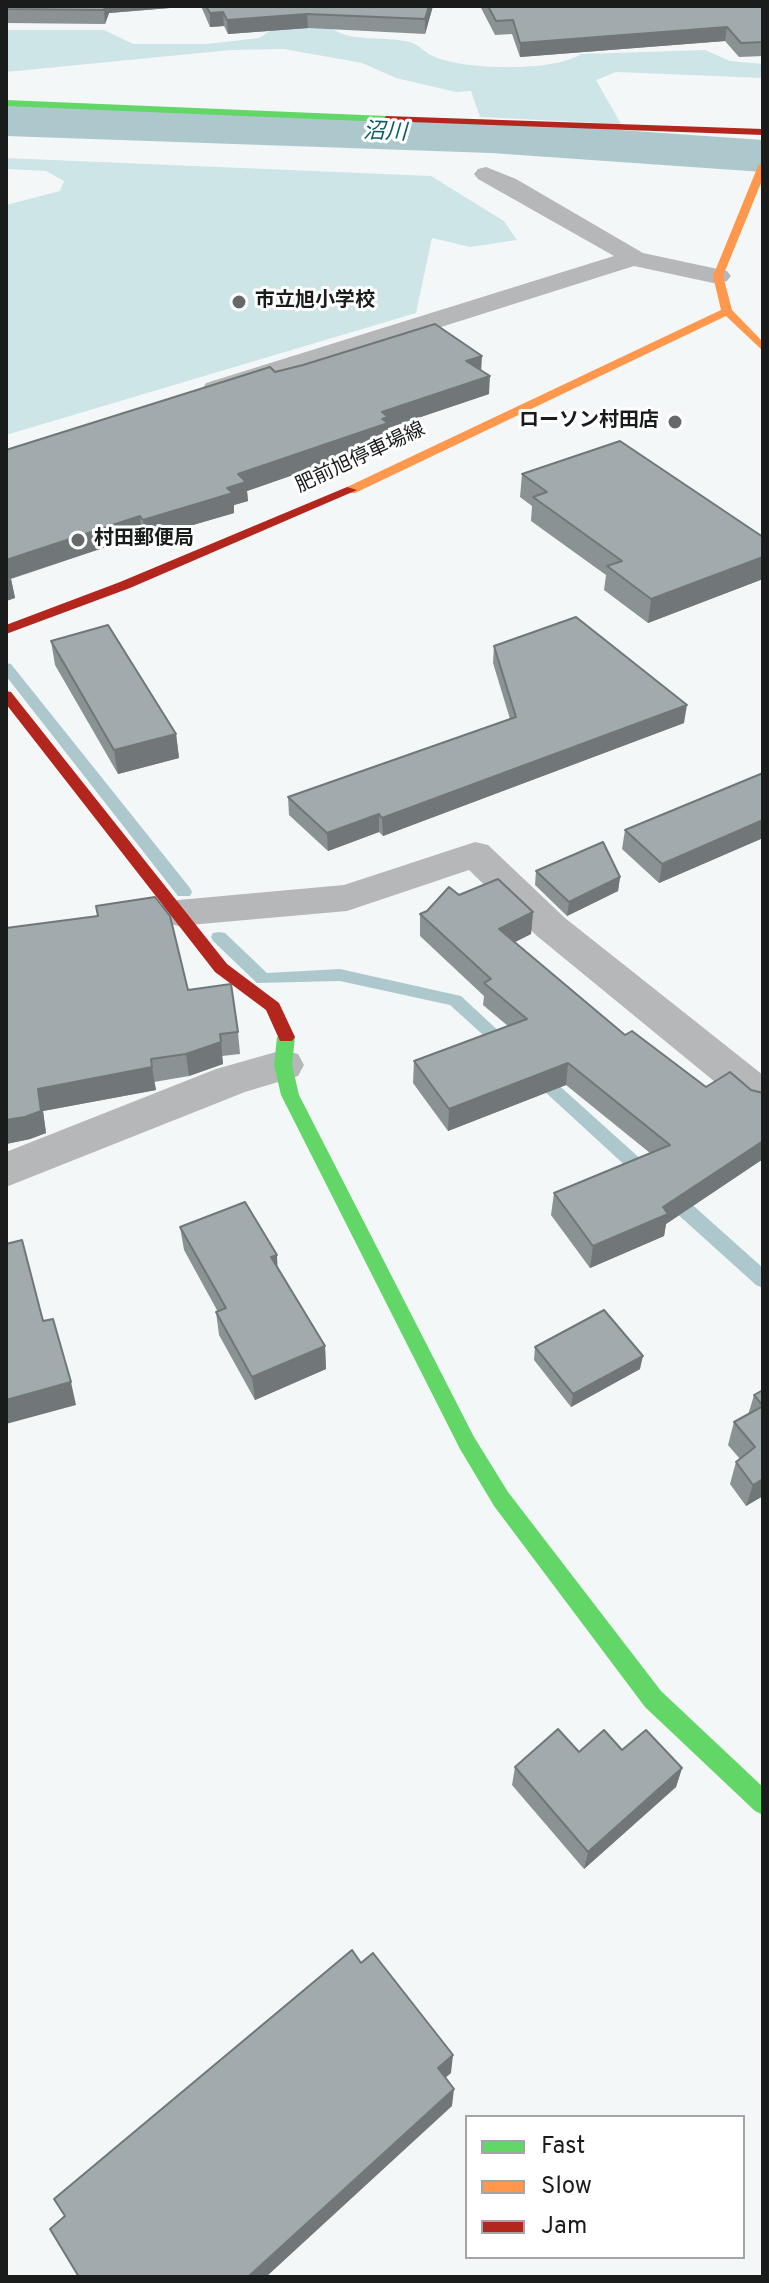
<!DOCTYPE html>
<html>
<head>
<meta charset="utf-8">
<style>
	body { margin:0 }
	#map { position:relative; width:769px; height:2283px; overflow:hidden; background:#f3f7f8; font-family:Overpass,sans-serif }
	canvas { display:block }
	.frame { position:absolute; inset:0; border:8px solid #1a1c1c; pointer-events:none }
	.legend { position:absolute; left:465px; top:2115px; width:280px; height:144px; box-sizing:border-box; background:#fff; border:2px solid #a3a4a4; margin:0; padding:10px 14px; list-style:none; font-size:24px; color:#1a1c1c }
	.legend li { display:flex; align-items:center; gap:16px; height:40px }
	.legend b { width:40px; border:2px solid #a3a4a4 }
</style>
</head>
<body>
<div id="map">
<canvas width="769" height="2283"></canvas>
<div class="frame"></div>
<ul class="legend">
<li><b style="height:10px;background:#63d668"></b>Fast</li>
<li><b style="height:10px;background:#ff974d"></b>Slow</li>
<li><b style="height:10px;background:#b3261e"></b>Jam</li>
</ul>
</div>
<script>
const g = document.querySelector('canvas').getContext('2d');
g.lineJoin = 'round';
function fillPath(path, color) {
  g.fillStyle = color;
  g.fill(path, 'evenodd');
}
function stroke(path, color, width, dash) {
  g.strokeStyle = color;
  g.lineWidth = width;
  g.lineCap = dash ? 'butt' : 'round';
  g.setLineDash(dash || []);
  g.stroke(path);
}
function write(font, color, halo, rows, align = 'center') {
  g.font = font + ' Overpass,"Noto Sans JP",sans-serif';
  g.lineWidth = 6;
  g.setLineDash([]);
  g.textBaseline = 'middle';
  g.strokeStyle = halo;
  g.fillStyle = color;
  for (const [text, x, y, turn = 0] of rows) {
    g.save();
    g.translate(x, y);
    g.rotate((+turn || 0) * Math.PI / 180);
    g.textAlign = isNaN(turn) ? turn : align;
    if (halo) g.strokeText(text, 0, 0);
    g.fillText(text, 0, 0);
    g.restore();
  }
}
fillPath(new Path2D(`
	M280 24H326C347 44 381 35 409 42 419 44 426 54 435 57 466 70 554 72 581 54L705 50 730 61 763 64V78L616 72 596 80 621 124 480 117 471 91 456 92 396 78 362 63 284 49 231 50 6 72V30H104L133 44H207L259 38Z
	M6 158 431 176 504 221 517 240 470 247 432 238 416 313 6 435V205L60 191 64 181 46 171 6 169Z`), '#cee5e8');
fillPath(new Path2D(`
	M6 663 11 664 190 888 192 892 190 896H178L6 676Z
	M219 932 225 933 267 973 340 969 461 996 518 1049 509 1055 503 1053 450 1005 340 981 257 983 213 941 211 937 213 933Z
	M537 1069 543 1071 654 1171 657 1176 654 1181H642L531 1079 528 1075 531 1071Z
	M670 1189 677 1191 763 1268V1288L756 1285 663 1201 661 1196 663 1191Z`), '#acc8cc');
fillPath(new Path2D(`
	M6 104 491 121 763 140V172L491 153 6 136Z`), '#acc8cc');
fillPath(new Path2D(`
	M486 167 516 179 643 253 727 271 731 276 727 281 718 284 634 266 226 395 216 397 206 395 202 389 206 383 614 256 478 179 474 174 478 169Z
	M475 842 488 845 565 918 763 1075V1114L748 1109 537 936 469 870 347 911 178 926 164 922 158 913 164 904 178 900 344 885Z
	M283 1050 298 1054 304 1065 298 1076 245 1092 6 1187V1152L216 1069Z`), '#b6b7b8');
fillPath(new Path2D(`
	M6 100 386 116 390 119 386 122 6 106Z
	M286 1031 295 1037 292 1065 299 1095 474 1437 508 1492 661 1691 763 1787V1815L755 1811 645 1707 494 1506 460 1449 281 1095 274 1065 277 1037Z`), '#63d668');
fillPath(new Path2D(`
	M763 163V178L723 276 732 310 763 342V351L726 316 355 493H347V487L721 310 713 276 758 166Z`), '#ff974d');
fillPath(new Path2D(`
	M386 116 763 129V135L383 121Z
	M347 487 357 490 130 588 6 634V625L120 582Z
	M6 691 11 692 227 964 279 1003 295 1037 292 1041H280L266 1010 215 972 6 704Z`), '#b3261e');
fillPath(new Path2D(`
	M6 6H194L109 13 105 24 6 23Z
	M201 6H433L425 34 308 28 228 34 224 26 210 27Z
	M480 6H763V56L739 57 725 41 520 57 512 34 495 35Z
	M481 371 489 394 388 428V442L247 491 248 501 234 505V513L145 539 142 535 11 579 15 598 6 601V450L275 372Z
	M522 474 763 537V579L648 623 604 590 606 575 531 521 532 506 520 497Z
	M51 641 176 734 179 758 118 774 55 665Z
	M494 646 684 723 383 836 379 832 328 851 289 815 288 797 510 719 493 663Z
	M763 773V838L659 883 622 849 625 830Z
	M536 871 620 877 618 891 567 916 535 885Z
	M459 895 533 912 531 934 515 942 625 1035 706 1087 751 1090 763 1093V1159L666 1224 664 1236 590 1268 551 1215 554 1193 650 1153 566 1085 448 1131 413 1083 414 1061 508 1026 483 1005 484 996 420 936V914Z
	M6 928 188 990 238 1032 240 1054 222 1056 223 1064 189 1076 154 1082 156 1090 43 1111 46 1133 30 1139 6 1144Z
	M180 1227 278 1267 325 1346 326 1369 255 1400 219 1335 216 1312H218L184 1250Z
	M535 1347 640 1369 571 1407 534 1360Z
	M763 1390V1496L746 1506 730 1484 736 1462 740 1459 728 1445 734 1422 748 1415 754 1395Z
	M579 1752 682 1768 676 1787 584 1869 512 1785 515 1767Z`), '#8a9294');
fillPath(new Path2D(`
	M105 6H194L109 13 105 24 104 10Z
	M429 6H433L425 34V19Z
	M223 12 224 26 210 27V13Z
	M307 14 308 28 228 34 227 20Z
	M727 27 725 41 520 57V43Z
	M482 356 481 374 466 361Z
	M490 376 489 394 388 428V442L247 491 248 501 234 505V513L145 539 143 520 227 488 238 474 382 412Z
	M140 516 142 535 6 580V560Z
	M763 557V579L648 623 651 599Z
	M11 579 15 598 6 601V581Z
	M687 705 684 723 383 836 382 818Z
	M176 734 179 758 118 774 114 750Z
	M379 814V832L328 851 327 833Z
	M763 820V838L659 883 662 864Z
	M620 877 618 891 567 916 569 902Z
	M533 912 531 934 497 951 499 929Z
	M221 1042 223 1064 189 1076 186 1054Z
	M568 1063 566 1085 448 1131 449 1109Z
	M152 1067 156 1090 43 1111 46 1133 30 1139 6 1144V1120L38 1089Z
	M763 1141V1159L666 1224 664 1236 590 1268 593 1246 663 1207Z
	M277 1255 278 1278 271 1257Z
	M325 1346 326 1369 255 1400 252 1377Z
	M643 1356 640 1369 571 1407 573 1394Z
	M71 1382 76 1405 6 1424V1400Z
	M763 1479V1496L746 1506 753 1485Z
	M682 1768 676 1787 584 1869 588 1852Z
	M453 2055 451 2073 437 2085 438 2068Z
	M454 2089 452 2106 266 2277H248Z`), '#717778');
const building = new Path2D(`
	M6 6H105L104 10 6 9Z
	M206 6H429L425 19 307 14 227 20 223 12 210 13Z
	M488 6H763V42L741 43 727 27 520 43 513 20 496 21Z
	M435 324 482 356 466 361 490 376 382 412 388 417 382 419 388 423 238 474 246 482 227 488 233 493 143 520 140 516 6 560V450L270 367 275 372 303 365Z
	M620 441 763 537V557L651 599 607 566 622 561 533 497 547 492 522 474Z
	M576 617 687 705 382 818 379 814 327 833 288 797 516 717 494 646Z
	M108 625 176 734 114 750 51 641Z
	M763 773V820L662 864 625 830Z
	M603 842 620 877 569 902 536 871Z
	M498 879 533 912 499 929 625 1035 632 1031 706 1087 730 1072 751 1090 763 1093V1141L663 1207 668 1214 593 1246 554 1193 670 1145 568 1063 449 1109 414 1061 527 1019 484 983 491 979 420 914 427 911 449 887 459 895Z
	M155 897 170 916 188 990 231 984 238 1032 220 1034 221 1042 186 1054 151 1059 152 1067 38 1089 41 1111 25 1117 6 1120V928L98 916 96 906Z
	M245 1202 277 1255 271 1257 325 1346 252 1377 216 1312 226 1308 180 1227Z
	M22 1240 43 1321 53 1319 71 1382 6 1400V1244Z
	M604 1310 643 1356 573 1394 535 1347Z
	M763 1390V1406L754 1395Z
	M763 1406V1479L753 1485 736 1462 755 1447 734 1422Z
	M558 1729 579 1752 604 1730 622 1750 646 1730 682 1768 588 1852 515 1767Z
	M352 1950 361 1963 373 1953 453 2055 438 2068 454 2089 248 2277H79L50 2229 65 2216 54 2199Z`);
fillPath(building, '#a1aaac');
stroke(building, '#717778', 2);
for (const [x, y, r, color] of [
	[239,302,8,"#666969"],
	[675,422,8,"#666969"],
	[78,540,8,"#666969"]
]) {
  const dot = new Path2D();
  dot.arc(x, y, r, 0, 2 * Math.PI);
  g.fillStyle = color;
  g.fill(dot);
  stroke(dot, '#fff', 3);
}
write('bold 20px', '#1a1c1c', '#fff', [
	["市立旭小学校",255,302],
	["ローソン村田店",659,422,"right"],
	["村田郵便局",94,540]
], 'left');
write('20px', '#1a1c1c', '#fff', [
	["肥前旭停車場線",361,459,-25]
]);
write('italic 22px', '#0a5d65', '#fff', [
	["沼川",385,134,2]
]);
</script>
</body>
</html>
